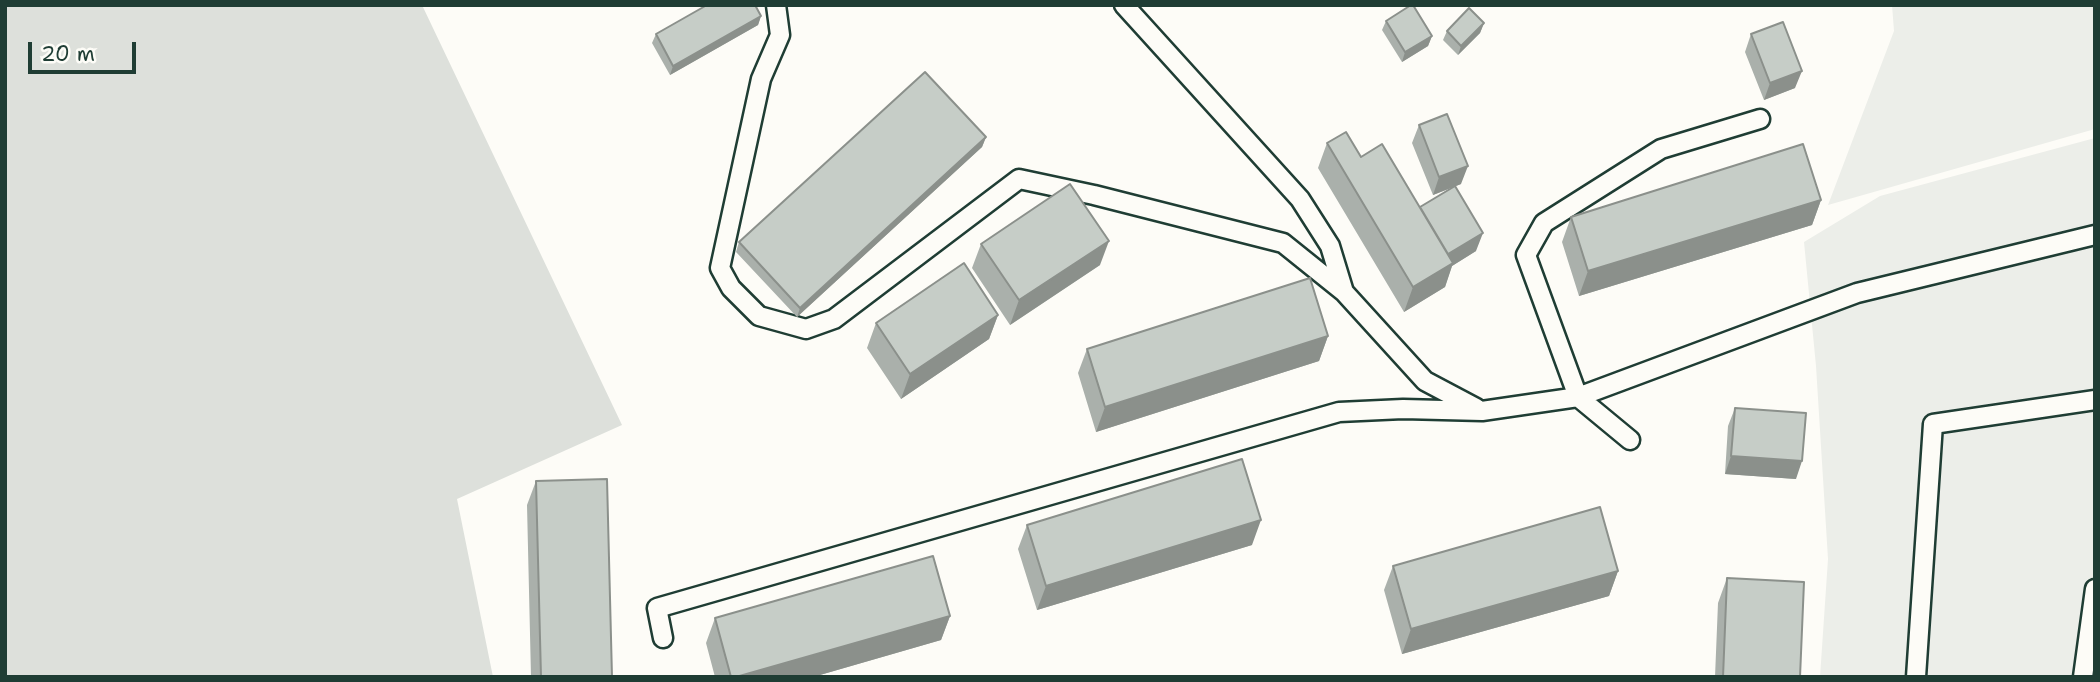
<!DOCTYPE html>
<html>
<head>
<meta charset="utf-8">
<style>
	body { margin:0 }
	#map { position:relative; width:2100px; height:682px; overflow:hidden; background:#fdfcf7; font-family:"Shantell Sans",sans-serif }
	canvas { display:block }
	.frame { position:absolute; inset:0; border:7px solid #1f3d34; pointer-events:none }
	.scale { position:absolute; left:28px; top:42px; width:108px; height:32px; box-sizing:border-box; border:4px solid #1f3d34; border-top:0; padding-left:9px; font-size:21px; line-height:24px; white-space:nowrap; color:#1f3d34; -webkit-text-stroke:5px #fdfcf7; paint-order:stroke }
</style>
</head>
<body>
<div id="map">
<canvas width="2100" height="682"></canvas>
<div class="frame"></div>
<div class="scale">20 m</div>
</div>
<script>
const g = document.querySelector('canvas').getContext('2d');
g.lineJoin = 'round';
function fillPath(path, color) {
  g.fillStyle = color;
  g.fill(path, 'evenodd');
}
function stroke(path, color, width, dash) {
  g.strokeStyle = color;
  g.lineWidth = width;
  g.lineCap = dash ? 'butt' : 'round';
  g.setLineDash(dash || []);
  g.stroke(path);
}
fillPath(new Path2D(`
	M1892 5H2095V129L1828 205 1894 31Z
	M2095 138V677H1820L1828 559 1816 366 1804 242 1880 196Z`), '#eceee9');
fillPath(new Path2D(`
	M5 5H422L622 425 457 499 493 677H5Z`), '#dde0db');
const lane = new Path2D(`
	M776 5 780 35 761 79 720 268 731 288 759 316 806 329 834 319 1019 179 1094 195 1283 243 1344 292 1425 381 1476 408
	M1124 5 1300 199 1330 246 1344 292
	M1630 440 1578 397 1526 255 1544 223 1661 149 1760 119
	M663 638 657 608 1339 412 1403 409 1482 411 1578 397 1857 293 2095 235
	M1916 677 1933 424 2095 400
	M2083 677 2095 589`);
stroke(lane, '#1f3d34', 23);
stroke(lane, '#fdfcf7', 18);
fillPath(new Path2D(`
	M761 16 758 25 670 75 652 43 656 34Z
	M1386 21 1432 36 1428 46 1402 62 1382 30Z
	M1484 23 1480 33 1458 55 1443 40 1447 31Z
	M1751 34 1795 88 1764 100 1745 52Z
	M1419 125 1461 184 1433 195 1412 143Z
	M986 137 982 147 797 317 736 252 739 242Z
	M1327 143 1361 157 1420 207 1476 251 1452 266 1445 287 1404 312 1318 168Z
	M1821 200 1812 225 1579 296 1562 242 1571 217Z
	M981 244 1100 265 1010 325 972 268Z
	M998 315 989 339 901 399 867 348 876 323Z
	M1328 336 1319 361 1096 432 1078 373 1087 349Z
	M1735 408 1796 479 1725 474 1728 426Z
	M536 481 612 677H531L527 505Z
	M1027 525 1252 545 1037 610 1018 549Z
	M1393 566 1618 571 1609 596 1402 654 1384 590Z
	M1727 578 1800 677H1715L1718 603Z
	M950 616 941 640 813 677H715L706 643 715 618Z`), '#aab0ab');
fillPath(new Path2D(`
	M761 16 758 25 670 75 673 66Z
	M1484 23 1480 33 1458 55 1461 46Z
	M1432 36 1428 46 1402 62 1405 52Z
	M1802 71 1795 88 1764 100 1770 83Z
	M986 137 982 147 797 317 800 308Z
	M1468 166 1461 184 1433 195 1439 177Z
	M1821 200 1812 225 1579 296 1588 271Z
	M1483 233 1476 251 1452 266 1445 287 1404 312 1413 287 1444 257Z
	M1109 241 1100 265 1010 325 1019 300Z
	M998 315 989 339 901 399 910 374Z
	M1328 336 1319 361 1096 432 1105 407Z
	M1731 456 1802 461 1796 479 1725 474Z
	M1261 520 1252 545 1037 610 1046 586Z
	M1618 571 1609 596 1402 654 1411 629Z
	M950 616 941 640 813 677H736Z`), '#8b908b');
const building = new Path2D(`
	M707 5H755L761 16 673 66 656 34Z
	M1411 5H1413L1432 36 1405 52 1386 21Z
	M1469 8 1484 23 1461 46 1447 31Z
	M1783 22 1802 71 1770 83 1751 34Z
	M925 72 986 137 800 308 739 242Z
	M1447 114 1468 166 1439 177 1419 125Z
	M1346 132 1361 157 1382 144 1453 263 1413 287 1327 143Z
	M1803 144 1821 200 1588 271 1571 217Z
	M1070 184 1109 241 1019 300 981 244Z
	M1455 186 1483 233 1448 254 1420 207Z
	M964 263 998 315 910 374 876 323Z
	M1310 278 1328 336 1105 407 1087 349Z
	M1735 408 1806 413 1802 461 1731 456Z
	M1242 459 1261 520 1046 586 1027 525Z
	M607 479 612 677H541L536 481Z
	M1600 507 1618 571 1411 629 1393 566Z
	M933 556 950 616 736 677H731L715 618Z
	M1727 578 1804 582 1800 677H1723Z`);
fillPath(building, '#c6cdc7');
stroke(building, '#8b908b', 2);
</script>
</body>
</html>
